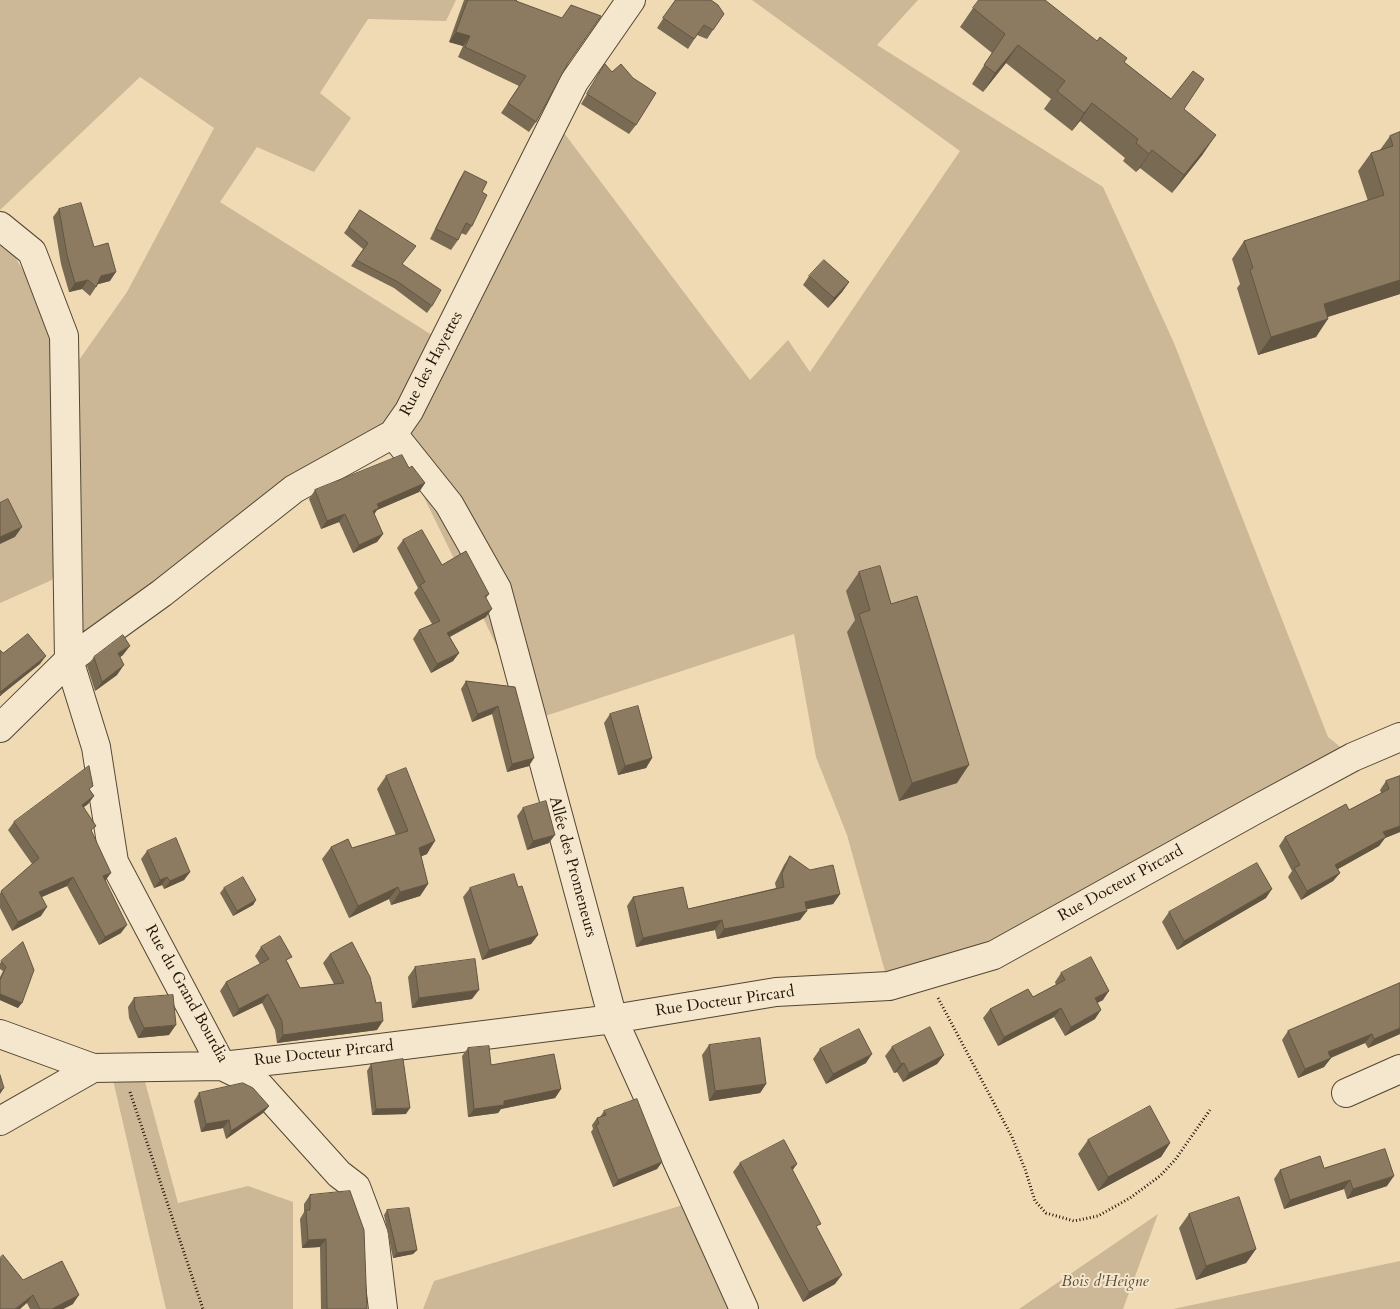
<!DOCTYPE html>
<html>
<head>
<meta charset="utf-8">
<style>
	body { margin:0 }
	canvas { display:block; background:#f0dab4 }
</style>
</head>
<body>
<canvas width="1400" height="1309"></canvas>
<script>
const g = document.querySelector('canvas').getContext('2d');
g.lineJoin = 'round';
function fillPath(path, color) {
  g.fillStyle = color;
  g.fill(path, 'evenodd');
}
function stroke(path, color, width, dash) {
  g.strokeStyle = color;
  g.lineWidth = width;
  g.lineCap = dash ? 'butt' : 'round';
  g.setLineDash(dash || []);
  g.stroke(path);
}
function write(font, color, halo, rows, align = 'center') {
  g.font = font + ' Cardo,serif';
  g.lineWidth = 4;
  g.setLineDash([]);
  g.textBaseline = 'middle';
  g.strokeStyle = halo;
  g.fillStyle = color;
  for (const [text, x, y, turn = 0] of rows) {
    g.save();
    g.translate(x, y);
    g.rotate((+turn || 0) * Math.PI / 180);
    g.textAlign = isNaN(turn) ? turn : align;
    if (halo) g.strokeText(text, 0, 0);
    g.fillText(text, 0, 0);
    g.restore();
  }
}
fillPath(new Path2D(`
	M0 0H456L446 21 368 19 320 93 351 118 314 172 257 147 220 202 432 335 555 121 750 380 788 340 810 372 960 151 752 0H918L877 45 1103 187 1174 343 1328 737 1353 757 1102 896 889 986 847 835 816 757 794 634 533 720 393 434 69 660 67 523 52 580 0 603V233L64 336 65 380 127 292 214 128 140 77 0 210Z
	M110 1067H141L178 1203 248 1186 293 1202V1309H166Z
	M683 1205 742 1309H423L434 1281Z
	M1158 1214 1123 1309H1019Z
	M1400 1261V1309H1173Z`), '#ccb896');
const minor = new Path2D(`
	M0 226 32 252 64 336 69 660 0 728
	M393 434 449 504 497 589 613 1019 744 1309
	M0 1034 93 1068 222 1066 348 1052 613 1019 776 992 889 986 994 955 1255 810 1353 757 1400 737
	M1346 1093 1400 1069
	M0 1121 93 1068
	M383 1309 374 1235 356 1187 339 1174 257 1083 222 1066 114 862 96 747 69 660 162 593 294 489 393 434 409 411 574 82 631 0`);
stroke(minor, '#534632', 30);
stroke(new Path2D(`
	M938 998 1012 1137 1025 1169 1035 1201 1046 1213 1074 1221 1098 1216 1130 1198 1160 1176 1175 1160 1210 1110
	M130 1092 203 1309`), '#1f1406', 3, [1, 2.5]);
stroke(minor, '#f5e7ce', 28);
fillPath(new Path2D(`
	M464 0H517L516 1 568 63 536 122 529 132 501 113 519 86 458 57 463 46 449 42Z
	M675 0 713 30 707 39 697 35 688 49 657 28Z
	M973 8 1097 41 1127 58 1124 62 1184 109 1203 154 1172 193 1140 168 1136 172 1123 161 1125 158 1080 121 1072 131 1044 109 1051 99 1006 63 983 92 972 84 992 53 960 27Z
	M605 64 636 125 629 134 581 104Z
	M1400 132V294L1328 317 1316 337 1258 355 1237 288 1240 284 1232 259 1244 241 1368 201 1358 171 1371 153 1380 150 1390 136Z
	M465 171 482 192 472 226 466 235 461 233 458 240 451 250 430 239 459 180Z
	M59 209 94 247 110 281 98 284 90 296 82 289 69 292 61 264 53 217Z
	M360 210 402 264 432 306 427 313 394 288 351 266 363 249 344 233Z
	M809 276 849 282 842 292 828 308 803 285Z
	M409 468 425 483 419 492 377 510 374 514 383 534 377 542 353 553 339 522 321 529 309 499 315 490Z
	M403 540 442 565 489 594 486 598V617L450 637 459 653 453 661 431 673 413 639 419 630 432 624 414 593 418 588 397 548Z
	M859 572 891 604 957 783 899 801 847 632 855 620 846 591Z
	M123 655 120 657 117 675 95 691 87 666 94 657Z
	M466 681 515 687 529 766 507 772 492 714 472 722 461 689Z
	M610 714 652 758 646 768 618 775 604 723Z
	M386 776 427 854 421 856 428 884 420 896 391 905 389 899 349 918 322 859 331 847 352 848 396 835 377 789Z
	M1400 776V832L1385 838 1379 846 1338 869 1340 873 1333 881 1301 900 1288 877 1292 871 1279 846 1285 837 1349 810 1381 793 1380 790 1386 781Z
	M90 790 94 796 88 804 84 807 92 832 121 933 99 945 67 886 41 897V916L12 931 0 908V893L32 864 8 830 14 822Z
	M523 808 549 843 527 850 517 816Z
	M147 851 190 872 184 880 164 889 162 885 154 888 141 859Z
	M790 856 840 894 833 904 806 909 800 920 739 934 717 939 715 930 636 947 627 906 633 897 688 909 776 888 775 883 784 865Z
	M518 887 538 935 531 944 482 960 463 897 470 888Z
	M224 888 256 900 253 905 233 916 220 893Z
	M1266 898 1177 950 1162 922 1169 912Z
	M23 942 18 1008 0 1000V977L3 971 0 969V963Z
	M261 947 288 963 300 988 334 984 323 963 330 954 377 1030 277 1043 275 1030 262 1003 233 1017 220 991 226 982 260 964 255 956Z
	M415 967 472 999 412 1008 408 977Z
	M1061 973 1103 1000 1097 1003 1095 1019 1065 1036 1054 1017 998 1046 983 1018 990 1009 1033 997 1056 985 1055 982Z
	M1400 983V1034L1368 1048 1365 1043 1331 1058 1324 1067 1298 1078 1282 1040 1288 1031Z
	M134 998 169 1035 138 1038 129 1018 128 1007Z
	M709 1045 766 1084 760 1093 709 1101 702 1055Z
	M892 1047 944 1055 937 1064 903 1082 897 1072 894 1073 885 1056Z
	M468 1048 491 1065 561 1089 555 1098 501 1109 498 1113 468 1117 462 1056Z
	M820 1049 866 1063 826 1084 813 1059Z
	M371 1064 406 1114 372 1115 367 1071Z
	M199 1093 269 1106 263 1113 226 1139 223 1128 201 1132 194 1101Z
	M604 1111 662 1162 657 1169 613 1187 591 1132 593 1129 592 1125 597 1118 600 1117Z
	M1088 1140 1170 1143 1161 1157 1098 1191 1078 1154Z
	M740 1163 792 1171 817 1229 835 1284 803 1302 733 1172Z
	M1324 1168 1387 1186 1347 1199 1344 1189 1284 1209 1274 1179 1280 1170Z
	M310 1195 367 1309H321L320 1247 302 1248 300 1219 304 1212V1204Z
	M387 1210 417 1250 413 1254 393 1258 384 1215Z
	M1189 1214 1256 1249 1246 1263 1196 1280 1179 1228Z
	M23 1280 73 1304 63 1309H30L27 1303Z`), '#786a53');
fillPath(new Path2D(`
	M456 32 470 36 463 46 449 42Z
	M1018 45 1006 63 983 92 995 73Z
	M1092 103 1080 121 1072 131 1084 113Z
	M1216 135 1203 154 1172 193 1184 175Z
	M1152 150 1140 168 1136 172 1149 154Z
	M116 272 110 281 95 285 101 276Z
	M88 280 82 289 69 292 75 283Z
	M1400 280V294L1311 322 1324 304Z
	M849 282 842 292 828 308 834 298Z
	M1328 319 1316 337 1258 355 1271 337Z
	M425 483 419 492 377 510 373 516 367 519 377 504Z
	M345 514 339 522 321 529 327 521Z
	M22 527 15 537 0 544V537Z
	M383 534 377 542 353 553 359 545Z
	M492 609 486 617 441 641 447 633Z
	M130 646 123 655 112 663 118 653Z
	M459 653 453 661 431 673 437 664Z
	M46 656 40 664 0 696V692Z
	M124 665 117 675 95 691 102 682Z
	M498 706 492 714 472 722 478 714Z
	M534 758 529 766 507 772 512 764Z
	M652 758 646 768 618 775 625 766Z
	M969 765 957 783 899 801 912 783Z
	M94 796 88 804 76 813 82 805Z
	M1400 826V832L1385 838 1379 846 1329 874 1335 865 1383 832Z
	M555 835 549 843 527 850 533 841Z
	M435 841 427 854 411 861 419 848Z
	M190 872 184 880 164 889 170 881Z
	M111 873 105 881 103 876Z
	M1340 873 1333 881 1301 900 1307 891Z
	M73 877 67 886 33 901 39 892Z
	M167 877 162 885 154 888 160 880Z
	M428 884 420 896 391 905 400 892Z
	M398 887 389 899 349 918 358 906Z
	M1272 889 1266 898 1177 950 1184 941Z
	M840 894 833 904 798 911 805 902Z
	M256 900 253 905 233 916 237 911Z
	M47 907 41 916 12 931 18 922Z
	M807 911 800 920 717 939 724 929Z
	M722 920 715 930 636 947 643 938Z
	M127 925 121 933 99 945 105 937Z
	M538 935 531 944 482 960 489 950Z
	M479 990 472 999 412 1008 419 998Z
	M1109 991 1103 1000 1089 1007 1095 998Z
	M0 994 22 1003 18 1008 0 1000Z
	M268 994 262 1003 233 1017 239 1009Z
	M1061 1008 1054 1017 998 1046 1004 1037Z
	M1101 1010 1095 1019 1065 1036 1071 1027Z
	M383 1021 377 1030 277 1043 283 1035Z
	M176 1025 169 1035 138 1038 144 1028Z
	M1400 1028V1034L1368 1048 1374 1039Z
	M1372 1034 1365 1043 1322 1061 1328 1052Z
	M872 1054 866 1063 826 1084 833 1074Z
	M944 1055 937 1064 903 1082 909 1073Z
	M1331 1058 1324 1067 1298 1078 1305 1069Z
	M904 1063 897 1072 894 1073 901 1064Z
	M766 1084 760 1093 709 1101 715 1091Z
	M4 1088 0 1094V1090Z
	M561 1089 555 1098 501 1109 498 1113 468 1117 474 1109 504 1101Z
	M269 1106 263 1113 226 1139 231 1131Z
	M410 1108 406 1114 372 1115 376 1109Z
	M229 1120 223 1128 201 1132 206 1124Z
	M1170 1143 1161 1157 1098 1191 1108 1177Z
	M662 1162 657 1169 613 1187 618 1180Z
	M797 1164 790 1174 791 1167Z
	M1394 1176 1387 1186 1347 1199 1353 1189Z
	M1350 1180 1344 1189 1284 1209 1290 1200Z
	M326 1239 320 1247 302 1248 308 1240Z
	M1256 1249 1246 1263 1196 1280 1206 1266Z
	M417 1250 413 1254 393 1258 397 1253Z
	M842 1275 835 1284 803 1302 809 1292Z
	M33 1295 27 1303 20 1309H15Z
	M79 1295 73 1304 63 1309H52Z`), '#625643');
const building = new Path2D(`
	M468 0H517L516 1 562 18 571 5 601 16 568 63 536 122 508 103 526 76 465 47 470 36 456 32Z
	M676 0H711L718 5 724 14 713 30 704 25 694 39 663 18Z
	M979 0H1045L1097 41 1100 37 1127 58 1124 62 1171 99 1193 71 1204 79 1184 109 1216 135 1184 175 1152 150 1149 154 1136 143 1138 139 1092 103 1084 113 1057 91 1065 81 1018 45 995 73 984 65 1005 34 973 8Z
	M605 64 612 72 621 64 633 78 656 93 636 125 587 94Z
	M1400 132V280L1324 304 1328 319 1271 337 1250 270 1253 268 1244 241 1384 195 1371 153 1393 146 1390 136Z
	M465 171 487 182 482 192 487 195 472 226 466 223 458 240 436 229Z
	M81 203 94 247 108 243 116 272 101 276 96 287 88 280 75 283 67 255 59 209Z
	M360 210 416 246 402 264 441 290 432 306 398 282 356 260 368 243 349 227Z
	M824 260 849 282 834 298 809 276Z
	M402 455 409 468 412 466 425 483 377 504 379 508 373 511 383 534 359 545 345 514 327 521 315 490Z
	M8 499 22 527 0 537V503Z
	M422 530 442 565 466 551 489 594 485 596 492 609 447 633 459 653 437 664 419 630 440 621 420 585 425 582 403 540Z
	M880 566 891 604 917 596 969 765 912 783 859 614 870 610 859 572Z
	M28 634 46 656 0 692 2 694 0 696V650L3 653Z
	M123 635 130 646 118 653 124 665 102 682 94 657Z
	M466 681 515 687 534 758 512 764 498 706 478 714Z
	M638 706 652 758 625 766 610 714Z
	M89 766 93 786 89 789 94 796 82 805 96 826 91 830 111 873 103 876 127 925 105 937 73 877 39 892 47 907 18 922 1 891 39 858 14 822Z
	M406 768 435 841 419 848 428 884 400 892 398 887 358 906 331 847 348 839 352 848 408 831 386 776Z
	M1400 776V826L1383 832 1386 837 1335 865 1340 873 1307 891 1294 868 1300 865 1285 837 1346 804 1349 810 1389 789 1386 781Z
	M546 801 555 835 533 841 523 808Z
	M176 838 190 872 170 881 167 877 160 880 147 851Z
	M790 856 810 870 833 865 840 894 805 902 807 911 745 925 724 929 722 920 643 938 633 897 683 887 688 909 784 887 782 874Z
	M1257 863 1272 889 1184 941 1169 912Z
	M514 874 518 887 522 886 538 935 489 950 470 888Z
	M243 877 256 900 237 911 224 888Z
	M280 936 292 957 286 960 300 988 344 983 330 954 352 942 370 977 376 1003 381 1002 383 1021 283 1035 282 1021 268 994 239 1009 226 982 269 959 261 947Z
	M23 942 34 970 22 1003 0 994V980L6 967 1 961Z
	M1091 957 1109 991 1095 998 1101 1010 1071 1027 1061 1008 1004 1037 990 1009 1028 989 1033 997 1065 980 1061 973Z
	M475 959 479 990 419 998 415 967Z
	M1400 983V1028L1374 1039 1372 1034 1328 1052 1331 1058 1305 1069 1288 1031Z
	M173 995 176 1025 144 1028 135 1009 134 998Z
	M930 1027 944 1055 909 1073 904 1063 901 1064 892 1047Z
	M859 1029 872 1054 833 1074 820 1049Z
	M760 1038 766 1084 715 1091 709 1045Z
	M489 1046 491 1065 554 1054 561 1089 504 1101V1105L474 1109 468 1048Z
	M403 1059 410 1108 376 1109 371 1064Z
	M0 1075 4 1088 0 1090Z
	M243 1083 253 1088 269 1106 231 1131 229 1120 206 1124 199 1093Z
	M637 1099 662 1162 618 1180 596 1125 599 1124 597 1118 606 1115 604 1111Z
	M1150 1106 1170 1143 1108 1177 1088 1140Z
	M784 1140 797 1164 791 1167 821 1224 816 1226 842 1275 809 1292 740 1163Z
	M1385 1149 1394 1176 1353 1189 1350 1180 1290 1200 1280 1170 1320 1156 1324 1168Z
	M350 1191 364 1230 367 1309H327L326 1239 308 1240 306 1210H310V1195Z
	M1239 1197 1256 1249 1206 1266 1189 1214Z
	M409 1208 417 1250 397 1253 387 1210Z
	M3 1255 23 1280 62 1261 79 1295 52 1309H40L33 1295 15 1309H0V1258Z`);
fillPath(building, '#8c7b60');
stroke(building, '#625643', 1);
write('16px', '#1f1406', '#f5e7ce', [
	["Rue des Hayettes",432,364,-62],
	["Allée des Promeneurs",572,867,75],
	["Rue Docteur Pircard",1121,884,-29],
	["Rue du Grand Bourdia",186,994,61],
	["Rue Docteur Pircard",725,1002,-8],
	["Rue Docteur Pircard",324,1054,-6]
]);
write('italic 16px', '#5c4d38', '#f5e7ce', [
	["Bois d'Heigne",1105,1282]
]);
</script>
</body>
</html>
